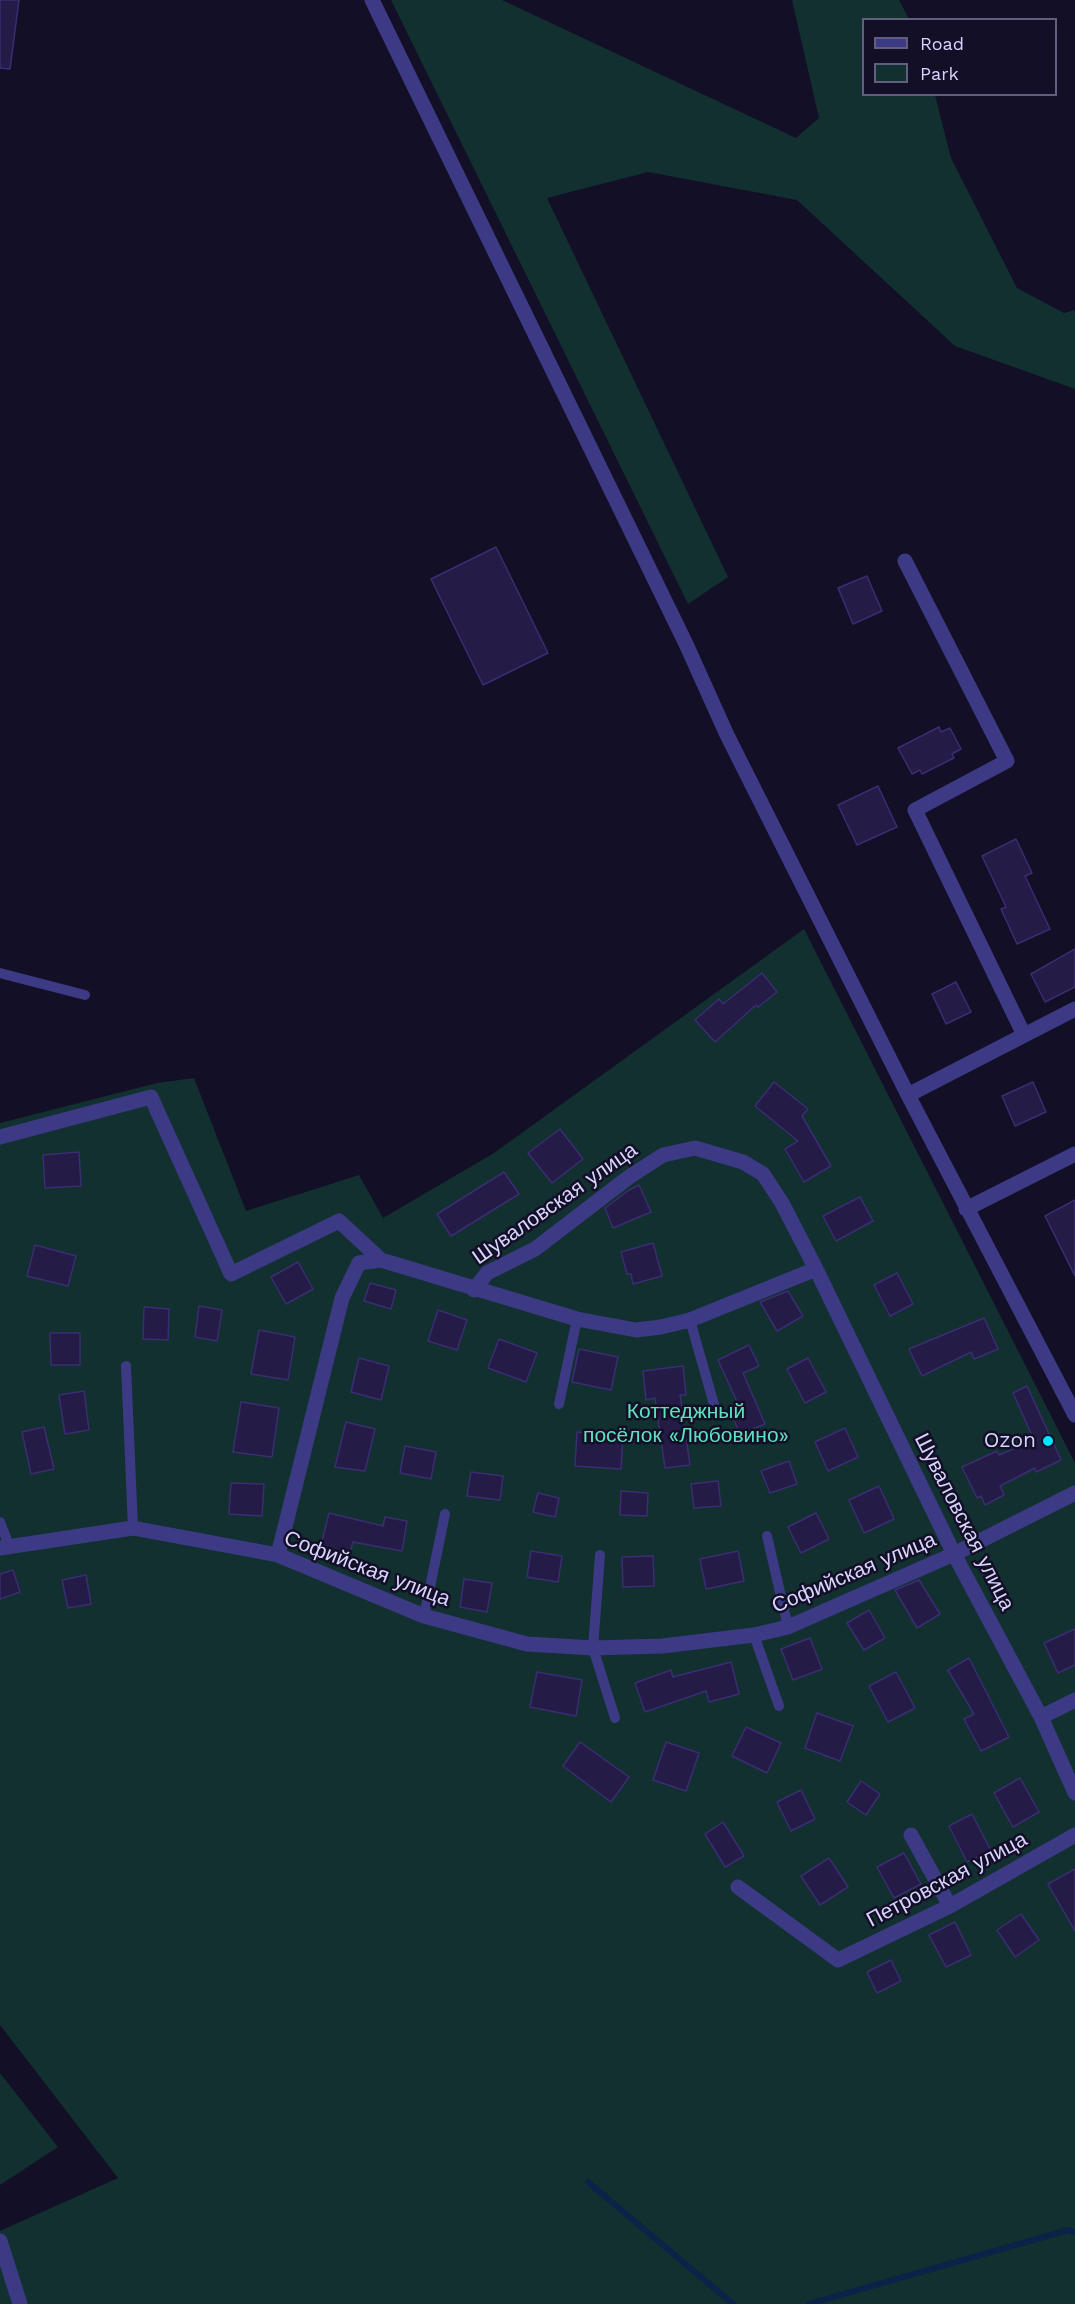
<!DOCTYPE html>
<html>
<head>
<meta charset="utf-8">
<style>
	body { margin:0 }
	#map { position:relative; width:1075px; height:2304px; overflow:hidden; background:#130f26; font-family:"Work Sans",sans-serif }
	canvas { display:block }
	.legend { position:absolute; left:862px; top:18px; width:195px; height:78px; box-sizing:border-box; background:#130f26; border:2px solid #625e7d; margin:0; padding:8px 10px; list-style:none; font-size:18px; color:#d9d4ff }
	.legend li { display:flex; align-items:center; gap:12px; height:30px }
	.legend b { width:30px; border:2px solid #625e7d }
</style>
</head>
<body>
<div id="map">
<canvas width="1075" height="2304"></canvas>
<ul class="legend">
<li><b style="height:8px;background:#3d3a85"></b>Road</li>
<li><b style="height:16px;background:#12302f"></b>Park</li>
</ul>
</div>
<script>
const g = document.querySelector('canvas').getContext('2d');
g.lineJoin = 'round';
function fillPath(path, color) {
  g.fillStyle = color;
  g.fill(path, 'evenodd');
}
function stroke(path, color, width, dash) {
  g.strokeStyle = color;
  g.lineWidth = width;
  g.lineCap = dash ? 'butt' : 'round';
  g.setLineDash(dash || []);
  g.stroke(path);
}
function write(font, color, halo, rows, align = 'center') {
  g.font = font + ' "Work Sans",sans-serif';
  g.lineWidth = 5;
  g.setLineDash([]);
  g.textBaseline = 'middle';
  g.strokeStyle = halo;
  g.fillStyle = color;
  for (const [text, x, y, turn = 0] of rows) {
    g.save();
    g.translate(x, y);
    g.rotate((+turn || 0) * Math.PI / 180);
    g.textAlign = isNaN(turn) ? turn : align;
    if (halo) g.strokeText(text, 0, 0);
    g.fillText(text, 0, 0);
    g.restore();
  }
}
fillPath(new Path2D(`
	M391 0H502L796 138 819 118 792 0H899L909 19 864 20V94L935 95 951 158 1017 288 1064 313 1075 310V389L955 346 797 200 648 172 547 198 728 577 688 604Z
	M804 929 1075 1463V2304H0V2231L118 2178 0 2025V1123L157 1083 194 1078 246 1211 359 1175 383 1218 494 1153Z
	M0 2073 58 2147 0 2185Z`), '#12302f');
stroke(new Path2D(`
	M588 2182 733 2304
	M809 2304 1068 2230 1075 2232`), '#0c2248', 6);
const building = new Path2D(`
	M0 0H19L10 69 0 68Z
	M496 547 548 653 483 685 431 579Z
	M867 576 882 611 853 624 838 588Z
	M939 727 941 732 950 728 961 749 952 754 954 758 922 774 920 770 912 774 898 748Z
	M878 786 897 827 857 845 838 805Z
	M1016 839 1032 873 1025 876 1050 929 1017 944 1001 909 1006 907 982 856Z
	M1075 949V987L1045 1002 1031 974Z
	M762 973 777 992 758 1007 756 1005 715 1042 695 1020 719 999 723 1004Z
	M956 982 971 1012 946 1024 932 994Z
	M774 1082 808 1109 802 1116 831 1166 804 1182 785 1149 798 1141 755 1106Z
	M1033 1082 1046 1112 1015 1126 1002 1096Z
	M560 1129 583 1159 552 1183 528 1153Z
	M79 1152 81 1186 45 1188 43 1155Z
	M504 1172 519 1194 451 1236 437 1214Z
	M639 1185 651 1212 613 1228 605 1208 629 1190Z
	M860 1197 873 1221 836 1241 823 1216Z
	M1075 1200V1276L1045 1216Z
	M653 1243 662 1276 633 1284 631 1274H627L621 1252Z
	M35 1245 76 1256 68 1286 27 1276Z
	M298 1262 313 1289 286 1304 271 1277Z
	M897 1273 913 1304 890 1316 874 1285Z
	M370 1283 396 1290 391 1309 364 1301Z
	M788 1291 803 1316 777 1331 760 1302Z
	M199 1306 222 1310 217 1341 195 1337Z
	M144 1307 169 1309 168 1340 143 1339Z
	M438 1310 467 1320 457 1350 428 1341Z
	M984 1318 998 1349 974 1359 971 1352 922 1376 909 1349Z
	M259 1330 295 1337 288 1380 251 1374Z
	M50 1333H80V1365H51Z
	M499 1339 537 1353 526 1382 488 1368Z
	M749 1345 759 1366 743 1373 765 1424 740 1434 729 1408 738 1404 718 1360Z
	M579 1349 618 1357 611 1390 572 1382Z
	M359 1358 389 1366 381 1400 351 1392Z
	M808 1358 826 1392 805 1403 787 1369Z
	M683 1366 686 1395H680L690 1465 665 1468 655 1398 646 1400 643 1371Z
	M1027 1386 1061 1460 1036 1472 1035 1468 1000 1486 1004 1495 985 1505 981 1496 977 1498 962 1467 997 1451 999 1455 1034 1440 1013 1393Z
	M84 1391 89 1430 65 1434 59 1395Z
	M241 1402 279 1408 272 1457 233 1452Z
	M346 1422 375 1429 365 1471 335 1467Z
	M44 1427 54 1469 31 1474 22 1432Z
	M845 1428 858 1457 828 1471 815 1442Z
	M577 1432 623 1435 621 1469 575 1466Z
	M405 1446 436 1452 431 1479 400 1473Z
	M789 1461 797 1484 770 1493 761 1471Z
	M471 1472 503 1476 500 1500 467 1496Z
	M718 1481 721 1506 694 1508 691 1484Z
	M231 1483 264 1484 262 1516 229 1514Z
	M879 1486 894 1519 864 1533 849 1500Z
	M621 1491 648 1493 647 1516 620 1515Z
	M538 1493 559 1498 555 1517 533 1512Z
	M329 1513 383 1526 385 1517 407 1521 402 1551 353 1542 349 1557 320 1549Z
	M816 1513 829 1539 801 1553 788 1527Z
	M531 1551 562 1556 558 1582 527 1577Z
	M738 1551 744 1581 706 1589 700 1559Z
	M653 1556 654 1586 623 1587 622 1557Z
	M13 1570 20 1592 0 1599V1574Z
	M86 1575 91 1604 68 1608 62 1580Z
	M464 1579 492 1583 487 1612 460 1607Z
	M919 1580 940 1614 917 1628 895 1590Z
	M869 1610 885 1638 864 1650 847 1623Z
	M1075 1629V1665L1058 1673 1044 1643Z
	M810 1638 822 1669 793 1680 781 1649Z
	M969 1658 1009 1737 981 1751 964 1719 974 1714 948 1670Z
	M731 1662 739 1694 709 1702 706 1691 645 1712 635 1683 671 1670 673 1677Z
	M537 1672 582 1680 576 1716 530 1707Z
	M896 1672 915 1708 888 1722 869 1686Z
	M817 1713 853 1726 840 1761 805 1748Z
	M746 1727 781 1743 767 1773 732 1756Z
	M580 1742 629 1777 611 1802 563 1766Z
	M666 1742 699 1753 686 1791 653 1780Z
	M1020 1778 1039 1812 1013 1827 994 1793Z
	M861 1781 880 1794 866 1815 847 1802Z
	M801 1790 815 1819 791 1831 777 1802Z
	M972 1814 991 1851 967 1862 949 1826Z
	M723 1822 744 1856 725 1867 705 1834Z
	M904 1853 921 1884 894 1898 877 1867Z
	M829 1858 848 1887 820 1905 801 1876Z
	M1075 1869V1931L1048 1884Z
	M1021 1914 1039 1940 1015 1957 997 1930Z
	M955 1922 971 1955 946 1967 929 1935Z
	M891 1960 901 1981 877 1993 867 1972Z`);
fillPath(building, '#241b47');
stroke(building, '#3b2d73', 1.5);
stroke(new Path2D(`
	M0 973 85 995
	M690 1320 715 1408
	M126 1366 133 1528
	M559 1404 577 1319
	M0 1522 9 1545
	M767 1536 788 1627
	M600 1555 593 1648 615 1718
	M424 1616 445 1514
	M754 1635 779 1706`), '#3d3a85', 10);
stroke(new Path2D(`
	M372 0 686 644 727 735 908 1095 1075 1415
	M905 561 1007 761 915 810 1024 1035
	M908 1095 1075 1009
	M0 1137 151 1097 231 1274 339 1221 381 1260
	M966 1209 1075 1154
	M474 1290 487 1273 535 1249 629 1177 663 1155 695 1148 743 1162 763 1174 782 1203 816 1269 954 1554 1041 1717 1075 1793
	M0 1548 133 1528 278 1555 424 1616 527 1644 593 1648 662 1646 754 1635 788 1627 954 1554 1075 1493
	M278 1555 342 1298 359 1263 381 1260 577 1319 636 1330 661 1327 690 1320 816 1269
	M1041 1717 1075 1700
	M911 1835 950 1906
	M738 1887 838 1960 950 1906 1075 1835
	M0 2241 20 2304`), '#3d3a85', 15);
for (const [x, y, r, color] of [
	[1048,1441,6,"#00e5ff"]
]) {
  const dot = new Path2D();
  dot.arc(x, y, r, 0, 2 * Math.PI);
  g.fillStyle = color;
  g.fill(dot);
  stroke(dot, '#130f26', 2);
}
write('21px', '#d9d4ff', '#130f26', [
	["Шуваловская улица",555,1204,-35],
	["Шуваловская улица",964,1522,63],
	["Софийская улица",367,1569,21],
	["Софийская улица",854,1573,-23],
	["Петровская улица",947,1880,-28]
]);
write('21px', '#5fe0c0', '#130f26', [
	["Коттеджный",686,1412],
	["посёлок «Любовино»",686,1436]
]);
write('21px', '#d9d4ff', '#130f26', [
	["Ozon",1036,1441]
], 'right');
</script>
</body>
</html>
